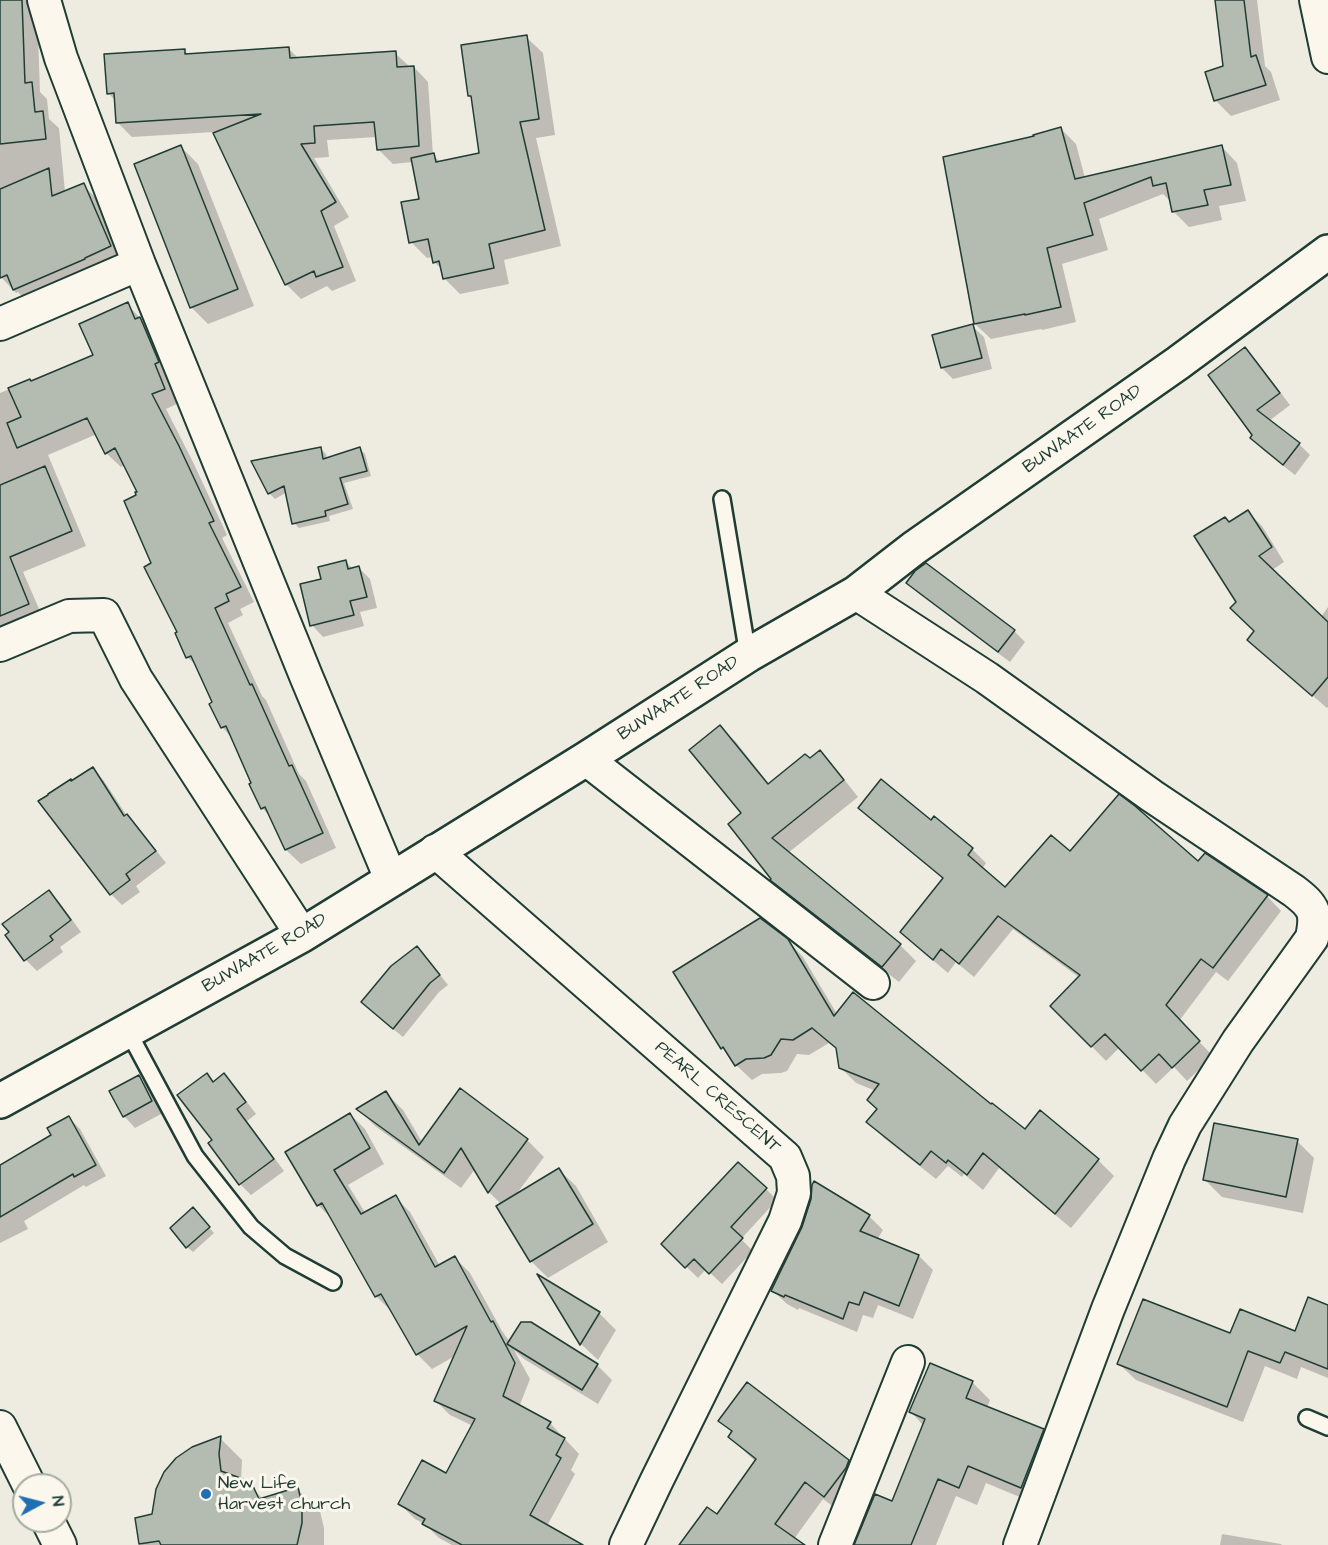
<!DOCTYPE html>
<html>
<head>
<meta charset="utf-8">
<style>
	body { margin:0 }
	#map { position:relative; width:1328px; height:1545px; overflow:hidden; background:#eeece1; font-family:"Architects Daughter",sans-serif }
	canvas { display:block }
	.north { position:absolute; left:12px; top:1473px; width:60px; height:60px; box-sizing:border-box; background:#fbf7ec; border:2px solid #a3ada2; border-radius:50%; rotate:83deg; font-size:16px; font-weight:700; line-height:24px; text-align:center; color:#1f3d34 }
	.north::after { content:''; display:block; margin:auto; width:21px; height:27px; background:#1f6fb2; clip-path:polygon(50% 0,100% 100%,50% 72%,0 100%) }
</style>
</head>
<body>
<div id="map">
<canvas width="1328" height="1545"></canvas>
<div class="north">N</div>
</div>
<script>
const g = document.querySelector('canvas').getContext('2d');
g.lineJoin = 'round';
function fillPath(path, color) {
  g.fillStyle = color;
  g.fill(path, 'evenodd');
}
function stroke(path, color, width, dash) {
  g.strokeStyle = color;
  g.lineWidth = width;
  g.lineCap = dash ? 'butt' : 'round';
  g.setLineDash(dash || []);
  g.stroke(path);
}
function write(font, color, halo, rows, align = 'center') {
  g.font = font + ' "Architects Daughter",sans-serif';
  g.lineWidth = 6;
  g.setLineDash([]);
  g.textBaseline = 'middle';
  g.strokeStyle = halo;
  g.fillStyle = color;
  for (const [text, x, y, turn = 0] of rows) {
    g.save();
    g.translate(x, y);
    g.rotate((+turn || 0) * Math.PI / 180);
    g.textAlign = isNaN(turn) ? turn : align;
    if (halo) g.strokeText(text, 0, 0);
    g.fillText(text, 0, 0);
    g.restore();
  }
}
fillPath(new Path2D(`
	M0 0H30L37 7 40 92 47 99 49 119 59 128 65 192 83 185 99 201 126 263 30 305 18 292 16 293 0 276Z
	M1217 0H1257L1265 66 1271 72 1280 100 1231 116 1215 100 1225 67Z
	M526 37 543 53 555 135 536 138 561 246 504 260 509 284 460 294 444 278 443 270 434 262 433 257 427 258 411 242 421 200 413 162 393 164 378 149 377 137 327 140 329 157 314 158 349 217 334 226 356 281 332 291 327 286 301 299 286 284 214 132 132 137 118 123 116 101 108 93 184 50 189 55 289 49 299 59 395 53 410 67H414L428 82 433 155 441 163 481 154 473 99 470 96Z
	M1060 128 1076 144 1085 178 1222 147 1237 163 1246 201 1219 206 1222 220 1189 227 1174 212 1170 201 1163 194 1099 219 1108 250 1062 264 1076 322 1042 330 1041 329 991 339 975 324 1035 137Z
	M181 147 198 164 254 306 208 324 191 307Z
	M127 304 154 333 172 377 168 379 179 403 166 409 193 462 227 535 222 538 254 602 240 609 243 615 228 623 262 696 266 700 299 774 306 781 336 848 301 864 286 850 272 818 262 808 233 739 222 727 214 703 198 667 187 657 153 564 138 496 139 492 125 465 121 467 106 453 97 434 48 455 86 546 23 572 43 618 0 636V393L29 381 31 382 95 356Z
	M972 326 984 337 992 369 953 379 942 368Z
	M1245 349 1256 360 1290 405 1269 421 1299 444 1310 455 1295 475 1263 450 1252 438 1254 435Z
	M321 449 326 454 327 459 360 449 365 454 371 476 344 483 353 509 329 516 330 521 299 528 294 523 287 492 275 499 270 494 253 462Z
	M1248 512 1262 526 1284 562 1272 570 1321 617 1328 607V707L1327 708 1263 653 1256 631 1238 602 1230 524Z
	M346 562 353 569 359 568 370 579 377 608 360 612 364 626 323 637 312 625 323 580Z
	M908 583 1014 631 1025 642 1010 662 919 594Z
	M720 727 736 742 769 784 810 760 820 752 835 768 858 797 788 853 900 945 916 961 899 982 788 895 772 880 743 813Z
	M93 769 104 781 127 816 138 827 166 863 136 886 140 892 122 905 111 894 72 782Z
	M860 808 931 822 972 849 986 863 982 869 1006 890 1070 853 1198 863 1267 896 1281 911 1228 981 1216 972 1179 1021 1213 1056 1187 1081 1174 1067 1156 1084 1120 1047 1106 1061 1052 1006 1080 978 1013 929 974 977 956 962 948 973 916 946 902 932 944 879 875 822Z
	M49 892 60 903 81 932 60 947 63 952 37 971 26 960 8 935Z
	M787 940 803 957 837 1014 991 1106 1025 1131 1041 1112 1098 1160 1114 1176 1071 1228 999 1168 983 1190 964 1174 962 1177 948 1166 936 1179 884 1138 868 1122 878 1110 876 1091 856 1083 840 1067 838 1050 829 1043 809 1055 797 1054 787 1071 781 1073 762 1074 752 1080 736 1065 731 1057 722 1048Z
	M417 948 426 957 448 985 439 992 403 1037 372 1012Z
	M206 1075 214 1083 224 1075 235 1086 256 1114 247 1121 284 1171 251 1195 240 1184 214 1140Z
	M138 1077 150 1088 163 1113 135 1128 124 1116Z
	M386 1093 403 1110 422 1142 527 1140 544 1157 515 1196 559 1170 576 1186 608 1242 548 1278 531 1261 501 1204 489 1192 475 1169 461 1188 375 1126 358 1109Z
	M350 1114 365 1129 384 1164 348 1185 366 1214 395 1197 410 1212 440 1266 455 1258 470 1273 502 1331 510 1342 597 1365 612 1380 598 1404 524 1359 514 1350 530 1379 519 1407 550 1423 579 1454 571 1470 575 1474 547 1526 579 1545H452L439 1538 425 1524 415 1519 400 1504 446 1475 473 1426 450 1415 435 1400 455 1356 432 1369 417 1354 392 1310 391 1311 376 1296 333 1220 318 1205Z
	M69 1118 80 1129 106 1176 86 1187 84 1185 24 1221 28 1229 0 1243V1167L53 1136Z
	M1297 1141 1314 1158 1303 1213 1222 1197 1205 1180Z
	M766 1189 777 1200 741 1239 753 1251 722 1284 706 1269 698 1278 663 1244Z
	M813 1199 869 1216 883 1230 877 1240 919 1256 933 1270 913 1319 878 1305 873 1318 863 1315 857 1332 799 1308 798 1310 787 1304 772 1290 803 1227Z
	M198 1215 214 1233 193 1252 187 1247Z
	M542 1278 599 1313 616 1330 598 1360 581 1344Z
	M1328 1306V1378L1301 1367 1297 1379 1265 1366 1243 1422 1136 1380 1119 1364 1231 1335 1296 1333Z
	M972 1382 990 1400 987 1408 1043 1431 1061 1449 1039 1505 986 1483 977 1505 956 1496 936 1545H855L893 1503 924 1426 911 1412Z
	M720 1420 848 1461 867 1480 843 1514 823 1499 794 1539 802 1545H685L717 1516 755 1461 729 1437 732 1433Z
	M220 1438 242 1460 241 1480 252 1488 263 1499 297 1489 320 1511 324 1528V1545H142L141 1544 154 1515Z
	M1222 1534 1281 1544 1282 1545H1220Z`), '#0003');
const building = new Path2D(`
	M0 0H22L25 83 32 82 35 112 43 111 46 139 0 144Z
	M1215 0H1244L1251 57 1256 55 1266 85 1214 101 1205 72 1223 66Z
	M527 35 539 119 520 122 545 230 489 244 494 268 443 279 439 261 433 263 428 239 409 243 401 202 419 199 411 158 434 153 436 162 479 153 471 96H468L461 45Z
	M289 47 290 58 396 51 397 67 414 66 419 146 377 150 374 122 314 126 315 143 301 144 336 202 321 211 343 267 316 277 314 271 285 285 213 133 261 114 116 123 114 93 107 94 104 54 185 49V54Z
	M1061 127 1075 179 1222 145 1231 185 1204 190 1208 205 1172 212 1166 183 1153 186 1151 177 1084 203 1093 235 1047 248 1061 307 1025 315V314L974 324 943 157 1034 136 1033 135Z
	M181 145 238 289 190 308 134 164Z
	M49 168 52 196 84 183 111 246 85 258V259L13 290 7 275 0 278V189Z
	M128 302 135 319 140 317 159 362 155 364 165 389 152 394 179 446 214 521 209 523 241 587 226 594 229 601 215 608 250 685 252 684 289 766 292 765 323 833 285 850 265 807 261 809 249 784 251 783 226 726 221 728 209 704 212 702 191 656 186 658 175 633 177 632 144 567 151 563 124 501 136 495 135 492H137L115 448 105 454 87 418 17 448 7 423 21 417 8 388 30 379 31 381 93 355 79 324Z
	M973 324 982 358 941 368 932 335Z
	M1245 347 1280 393 1257 410 1300 443 1283 465 1250 438 1252 435 1208 375Z
	M321 447 323 459 360 447 367 471 340 478 348 504 325 511 326 516 292 524 284 486 268 494 251 461Z
	M45 466 72 531 10 557 29 604 0 616V485Z
	M1248 510 1272 547 1259 556 1328 622V677L1312 696 1247 640 1254 631 1230 608 1236 602 1194 536 1225 517 1229 522Z
	M346 560 348 569 359 566 367 597 350 601 354 615 310 626 300 584 321 579 318 567Z
	M926 563 1015 630 998 652 906 583 915 571Z
	M720 725 768 784 805 754 810 758 820 750 844 780 772 838 901 944 882 967 770 880 771 879 728 824 741 813 689 750Z
	M93 767 124 816 127 814 156 851 126 874 130 880 110 895 38 801 48 795V794L71 779V781Z
	M881 779 931 820 934 816 973 848 968 855 1005 887 1051 835 1070 851 1119 794 1135 806 1198 861 1205 853 1268 895 1213 968 1201 959 1166 1005 1200 1041 1172 1068 1159 1054 1141 1071 1105 1034 1091 1047 1050 1006 1080 975 998 916 959 964 941 949 933 960 900 932 943 878 858 808Z
	M49 890 71 920 50 936 53 940 24 961 5 935 9 932 2 924Z
	M760 918 788 939 834 1016 853 992 991 1104 992 1103 1025 1129 1040 1110 1099 1159 1055 1214 983 1153 967 1175 948 1160 946 1163 931 1151 920 1165 866 1122 877 1109 867 1100 879 1084 839 1068 836 1048 812 1028 793 1040 781 1039 771 1055 764 1058 746 1059 735 1066 723 1047 721 1049 673 972Z
	M417 946 440 975 430 983 393 1029 361 1002 391 966Z
	M207 1073 213 1082 224 1073 246 1102 237 1109 274 1159 239 1185 208 1143 212 1140 177 1095Z
	M139 1075 152 1101 123 1117 109 1091Z
	M460 1088 528 1139 488 1193 461 1148 444 1173 356 1109 386 1091 419 1145Z
	M350 1113 370 1148 334 1170 361 1214 396 1195 435 1267 455 1256 491 1322 493 1321 515 1363 503 1396 551 1422 547 1428 565 1438 556 1455 561 1458 530 1515 583 1545H462L422 1524 425 1519 398 1504 422 1460 446 1473 475 1419 434 1401 467 1326 416 1355 381 1294 375 1297 322 1203 317 1206 285 1152Z
	M69 1116 96 1165 74 1177 73 1174 0 1217V1165L51 1135 47 1128Z
	M1214 1123 1298 1139 1286 1197 1203 1180Z
	M738 1162 767 1188 731 1227 743 1238 709 1274 694 1259 685 1268 661 1244Z
	M559 1168 593 1224 530 1262 496 1206Z
	M814 1181 870 1215 860 1231 919 1255 899 1306 864 1292 859 1305 849 1302 843 1319 785 1295 784 1297 771 1291 802 1227 811 1199 812 1185Z
	M193 1207 210 1227 186 1248 170 1228Z
	M537 1274 600 1312 580 1345Z
	M1308 1297 1328 1305V1369L1285 1352 1280 1363 1248 1351 1227 1407 1117 1364 1143 1299 1230 1333 1240 1309 1295 1331Z
	M521 1322H531L598 1364 582 1390 507 1344Z
	M930 1363 973 1381 966 1398 1044 1429 1021 1488 968 1466 959 1488 938 1479 911 1545H854L875 1494 892 1501 925 1419 909 1412Z
	M747 1382 849 1460 846 1468 824 1497 805 1482 775 1524 805 1545H679L707 1507 717 1514 756 1459 728 1437 732 1431 718 1421Z
	M221 1436 219 1454 221 1471 243 1479 253 1486 259 1499 298 1487 302 1505V1523L297 1545H161L159 1541 139 1544 135 1518 152 1514 156 1489 164 1472 176 1458 192 1447Z`);
fillPath(building, '#b4bbb0');
stroke(building, '#1f3d34', 1.5);
const lane = new Path2D(`
	M722 499 748 655
	M128 1031 195 1156 251 1227 285 1256 333 1282
	M1307 1418 1328 1427`);
const street = new Path2D(`
	M44 0 61 58 139 264 306 676 391 879
	M1316 0 1328 57
	M0 324 139 264
	M856 593 987 678 1152 796 1294 891C1315 907 1317 913 1312 938L1238 1041 1185 1125 1169 1159 1108 1309 1020 1545
	M0 645 69 616 104 615 136 679 302 935
	M586 759 873 983
	M435 851 785 1157 793 1176 794 1193 785 1221 656 1482 626 1545
	M0 1427 29 1485
	M48 1521 60 1545
	M835 1545 908 1362`);
const secondary = new Path2D(`
	M0 1101 302 935 586 759 748 655 856 593 914 548 1178 363 1328 252`);
stroke(lane, '#1f3d34', 20);
stroke(street, '#1f3d34', 36);
stroke(secondary, '#1f3d34', 38);
stroke(lane, '#fbf7ec', 15);
stroke(street, '#fbf7ec', 32);
stroke(secondary, '#fbf7ec', 33);
for (const [x, y, r, color] of [
	[206,1494,6,"#1f6fb2"]
]) {
  const dot = new Path2D();
  dot.arc(x, y, r, 0, 2 * Math.PI);
  g.fillStyle = color;
  g.fill(dot);
  stroke(dot, '#fbf7ec', 2);
}
write('18px', '#1f3d34', '#fbf7ec', [
	["BUWAATE ROAD",1083,430,-35],
	["BUWAATE ROAD",679,699,-33],
	["BUWAATE ROAD",265,954,-30],
	["PEARL CRESCENT",717,1098,41]
]);
write('18px', '#1f3d34', '#fbf7ec', [
	["New Life",218,1484],
	["Harvest church",218,1505]
], 'left');
</script>
</body>
</html>
